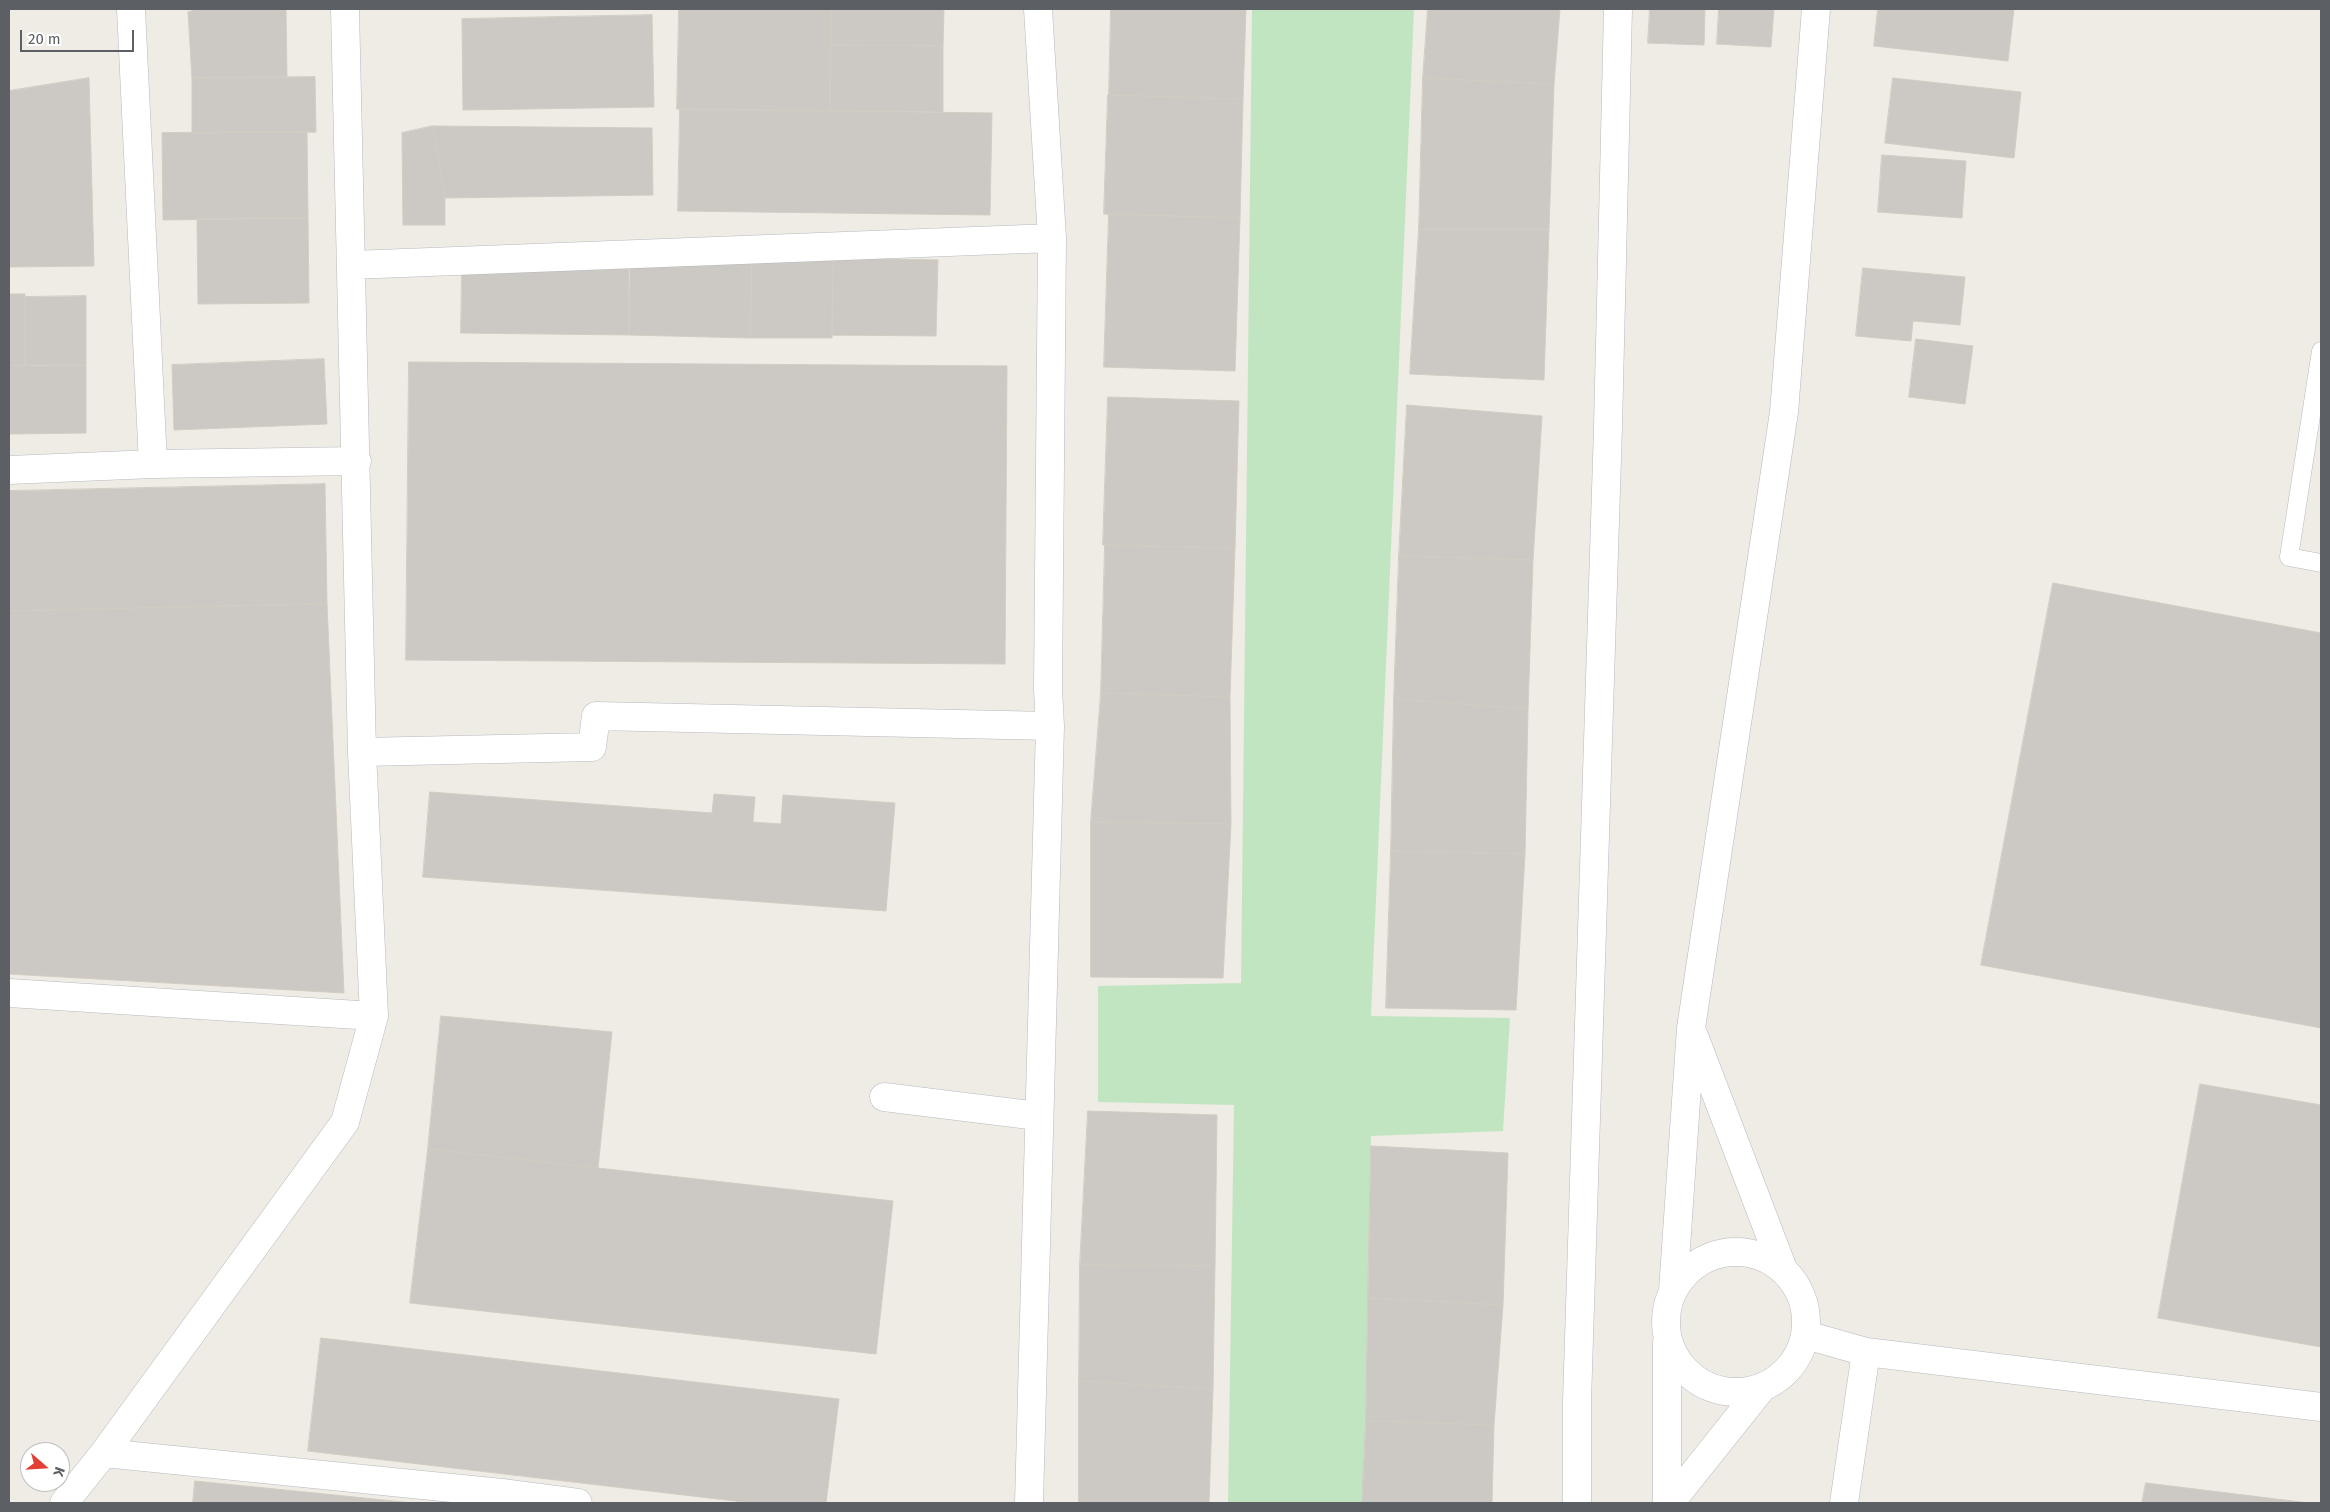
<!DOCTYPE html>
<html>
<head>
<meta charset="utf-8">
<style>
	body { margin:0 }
	#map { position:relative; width:2330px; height:1512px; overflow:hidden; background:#eeece4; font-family:"Fira Sans",sans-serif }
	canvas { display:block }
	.frame { position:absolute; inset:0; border:10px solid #5c6064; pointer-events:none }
	.north { position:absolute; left:20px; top:1442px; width:50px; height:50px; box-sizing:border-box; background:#fff; border:1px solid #bebfc1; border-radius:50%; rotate:109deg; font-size:14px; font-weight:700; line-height:20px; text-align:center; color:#5c6064 }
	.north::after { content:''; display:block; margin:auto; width:18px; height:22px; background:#e43f34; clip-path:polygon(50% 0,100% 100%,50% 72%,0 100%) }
	.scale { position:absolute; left:20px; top:30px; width:114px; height:22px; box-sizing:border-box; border:2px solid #5c6064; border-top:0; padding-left:6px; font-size:15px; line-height:18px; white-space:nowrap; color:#5c6064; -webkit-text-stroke:4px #fff; paint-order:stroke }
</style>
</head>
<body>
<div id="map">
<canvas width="2330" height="1512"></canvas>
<div class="frame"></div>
<div class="north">K</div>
<div class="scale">20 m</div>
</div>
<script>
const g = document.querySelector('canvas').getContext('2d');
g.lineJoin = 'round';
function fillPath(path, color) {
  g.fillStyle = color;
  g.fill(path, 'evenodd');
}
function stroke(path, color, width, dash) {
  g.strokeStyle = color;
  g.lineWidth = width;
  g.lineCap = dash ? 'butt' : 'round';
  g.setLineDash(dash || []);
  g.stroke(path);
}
fillPath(new Path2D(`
	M1252 9H1414L1371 1016 1510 1018 1503 1131 1371 1136 1366 1420 1362 1503H1228L1234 1105 1098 1102V986L1241 983Z`), '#c2e5c1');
const building = new Path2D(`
	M200 9H286L287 77 192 78 188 12Z
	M679 9H831L830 111 677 109Z
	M831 9H944L943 46 831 45Z
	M1111 9H1246L1243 99 1109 95Z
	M1428 9H1560L1554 84 1423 78Z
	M1650 9H1705L1704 45 1648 43Z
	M1719 9H1774L1771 47 1717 44Z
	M1878 9H2014L2008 61 1874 46Z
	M652 15 654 107 463 110 462 19Z
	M831 45 943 46V112L830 111Z
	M315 77 316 132 192 133V78Z
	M89 78 94 266 9 267V91Z
	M1423 78 1554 84 1549 229H1419Z
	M1893 78 2021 92 2014 158 1885 143Z
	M1108 95 1243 99 1240 218 1104 214Z
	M680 109 992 113 990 215 678 211Z
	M433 126 445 198V225H403L402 133Z
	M433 126 652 128 653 195 445 198Z
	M307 132 308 218 163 220 162 133Z
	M1882 155 1966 161 1962 218 1878 212Z
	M1109 214 1240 218 1235 371 1104 367Z
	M308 218 309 303 198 304 197 219Z
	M1419 229H1549L1544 380 1410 374Z
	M752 258 833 259 832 338H750Z
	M833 258 938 260 936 336 832 335Z
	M629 262 752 264 750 338 629 335Z
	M462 267 630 269 629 335 461 333Z
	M1863 268 1965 277 1960 325 1913 321 1911 341 1856 336Z
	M9 294H25V365L9 366Z
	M86 296V365H25V297Z
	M1916 339 1973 346 1965 404 1909 397Z
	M324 359 327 424 174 430 172 365Z
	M409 362 1007 366 1005 664 406 660Z
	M86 365V433L9 434V366Z
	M1108 397 1239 401 1235 548 1103 545Z
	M1407 405 1542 416 1533 560 1399 556Z
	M325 484 327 604 9 611V491Z
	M1105 545 1235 548 1230 697 1101 693Z
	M1399 556 1533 560 1528 709 1394 699Z
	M2053 583 2321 633V1028L1981 965Z
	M327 604 344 993 9 974V611Z
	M1101 693 1230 697 1231 824 1091 822Z
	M1394 699 1528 709 1525 854 1391 851Z
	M430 792 712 813 714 794 755 797 753 822 781 824 783 795 895 803 886 911 423 877Z
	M1091 822 1231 824 1223 978 1091 977Z
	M1391 851 1525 854 1516 1010 1386 1008Z
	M441 1016 612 1032 598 1168 428 1149Z
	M2200 1084 2321 1105V1347L2158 1318Z
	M1088 1111 1217 1115 1215 1266 1080 1265Z
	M1371 1146 1508 1153 1503 1305 1368 1298Z
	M428 1149 893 1201 876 1354 410 1303Z
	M1080 1265 1215 1266 1213 1389 1079 1381Z
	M1368 1298 1503 1305 1494 1425 1366 1421Z
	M321 1338 839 1399 826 1503H752L308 1451Z
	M1079 1381 1213 1389 1209 1503H1079Z
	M1366 1421 1494 1425 1492 1503H1362Z
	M195 1481 315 1493 314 1503H193Z
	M2146 1483 2309 1503H2142Z
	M315 1493 413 1503H314Z`);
fillPath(building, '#ccc8c3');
stroke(building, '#d2cdc2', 1);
const service = new Path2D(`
	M2321 351 2289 557 2321 563`);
const minor = new Path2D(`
	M131 9 153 464
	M352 265 1052 238
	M9 470 153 464 357 461
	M362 752 592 747 596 716 1050 726
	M9 993 374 1016 362 752 345 9
	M884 1097 1038 1116
	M104 1453 345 1122 374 1016
	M64 1503 104 1453 502 1493 578 1503
	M1029 1503 1050 726 1048 689 1052 238 1038 9
	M1577 1503V1401L1608 427 1618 9`);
const tertiary = new Path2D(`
	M1694 1036 1783 1269
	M1666 1322a70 70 0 1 1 140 0a70 70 0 1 1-140 0Z
	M1673 1291 1691 1028 1784 412 1816 9
	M1806 1335 1866 1352 2321 1407
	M1667 1503V1343
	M1670 1503 1761 1389
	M1844 1503 1866 1352`);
stroke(service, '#b6b9be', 19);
stroke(minor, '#b6b9be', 29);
stroke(tertiary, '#b6b9be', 29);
stroke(service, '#fff', 18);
stroke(minor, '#fff', 28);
stroke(tertiary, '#fff', 28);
</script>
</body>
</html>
